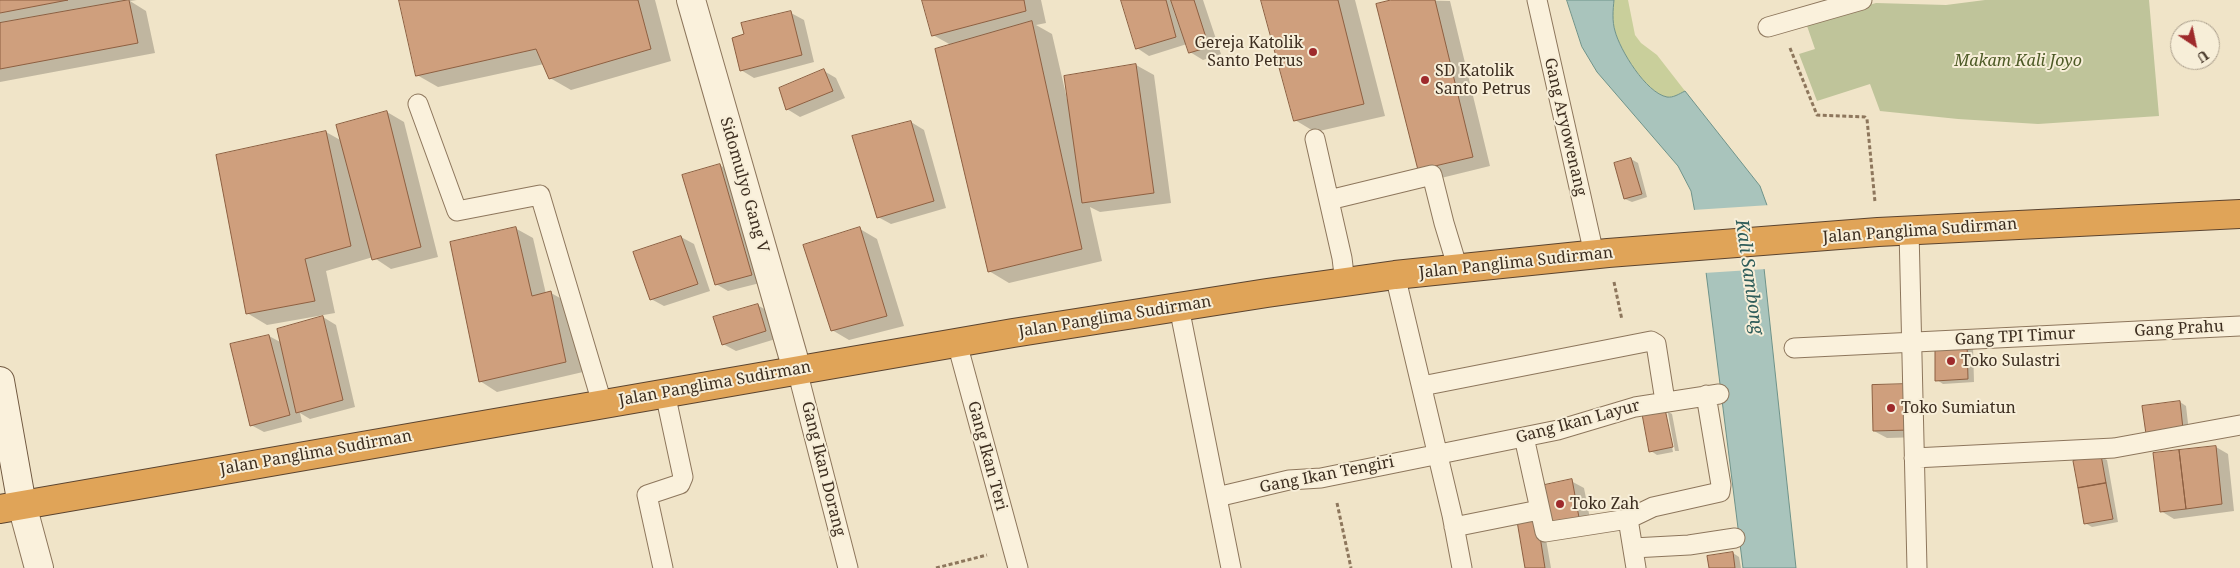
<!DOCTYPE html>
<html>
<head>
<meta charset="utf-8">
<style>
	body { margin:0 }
	#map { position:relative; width:2240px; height:568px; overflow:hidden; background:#f0e4c8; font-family:"Noto Serif",serif }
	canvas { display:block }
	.north { position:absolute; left:2170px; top:20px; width:50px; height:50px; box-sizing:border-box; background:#f7eed8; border:1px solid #ada18e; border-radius:50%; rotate:146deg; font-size:14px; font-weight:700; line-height:20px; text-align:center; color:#3d2e20 }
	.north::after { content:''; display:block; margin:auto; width:18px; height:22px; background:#9e2a2b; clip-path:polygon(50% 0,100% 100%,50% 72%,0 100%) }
</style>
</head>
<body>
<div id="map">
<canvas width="2240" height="568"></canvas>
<div class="north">U</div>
</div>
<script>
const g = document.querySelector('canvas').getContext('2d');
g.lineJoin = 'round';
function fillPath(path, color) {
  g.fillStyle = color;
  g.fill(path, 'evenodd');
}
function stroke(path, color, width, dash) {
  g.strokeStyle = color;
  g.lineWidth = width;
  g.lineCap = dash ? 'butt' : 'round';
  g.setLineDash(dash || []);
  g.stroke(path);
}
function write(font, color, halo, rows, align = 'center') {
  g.font = font + ' "Noto Serif",serif';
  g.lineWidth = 4;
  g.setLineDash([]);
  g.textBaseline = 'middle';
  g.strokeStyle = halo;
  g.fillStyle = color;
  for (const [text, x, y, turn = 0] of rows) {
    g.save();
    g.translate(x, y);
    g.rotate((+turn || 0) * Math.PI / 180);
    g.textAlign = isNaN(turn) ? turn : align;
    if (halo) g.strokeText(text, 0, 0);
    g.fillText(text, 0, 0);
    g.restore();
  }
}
fillPath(new Path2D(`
	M1614 0H1628L1635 35 1641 43 1657 55 1685 91C1679 94 1673 98 1667 97 1646 93 1620 50 1615 31 1612 21 1613 10 1614 0Z`), '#c9cf9b');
fillPath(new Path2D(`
	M1985 0H2149L2159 116 2038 124 1958 119 1880 111 1870 84 1817 101 1799 54 1815 49 1806 23 1876 3 1946 5Z`), '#bfc49a');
const water = new Path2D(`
	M1567 0H1614C1613 10 1612 21 1615 31 1620 50 1646 93 1667 97 1673 98 1679 94 1685 91L1760 186 1768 208 1764 268 1796 568H1743L1706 272 1691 191 1678 166 1597 72 1582 47Z`);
fillPath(water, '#a9c4bc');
stroke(water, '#6f938a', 1);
fillPath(new Path2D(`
	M1770 205 1771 223 1766 269 1704 273 1693 210Z`), '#f0e4c8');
fillPath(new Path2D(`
	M0 0H137L130 1 146 11 155 53 0 82Z
	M401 0H655L671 61 571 90 550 78 544 64 438 87 417 75Z
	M924 0H1041L1046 23 1036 25 1052 34 1067 99 1136 65 1154 75 1171 203 1100 212 1090 207 1102 261 1009 283 989 271 951 45 933 35Z
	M1123 0H1203L1221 54 1203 60 1190 52 1187 44 1149 56 1137 48Z
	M1262 0H1355L1385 116 1315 132 1295 120Z
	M1396 0 1450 1 1490 166 1437 179Z
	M791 13 804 20 814 62 754 78 741 70 745 35Z
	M824 71 836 78 845 98 800 117 787 109 780 89Z
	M387 112 404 122 438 257 391 269 373 257 326 271 335 313 267 325 247 313 326 132 342 141Z
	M911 122 924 130 946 208 891 224 878 217Z
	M1631 159 1638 163 1647 197 1632 202 1625 199Z
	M720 165 732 173 764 282 728 291 716 284Z
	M515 228 533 238 546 294 551 293 569 303 583 372 497 392 480 381Z
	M860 229 877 239 904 326 849 340 832 330Z
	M681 237 694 244 710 291 664 306 651 299Z
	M757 305 770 312 779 338 736 351 723 344Z
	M323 317 336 325 355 407 310 419 300 413 302 422 264 432 251 425 269 336 282 343Z
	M1936 345 1973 347 1974 382 1943 384 1937 380Z
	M1873 386 1922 437 1887 438 1874 431Z
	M2180 402 2186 406 2189 432 2153 437Z
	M1665 410 1672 414 1679 451H1675L1668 413H1665L1673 452 1657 455 1651 451Z
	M2216 447 2228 454 2234 511 2174 519 2161 511Z
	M2101 457 2107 460 2118 522 2092 527 2085 523Z
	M1571 481 1584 488 1592 529 1562 535Z
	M1543 522 1551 568H1526Z
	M1733 553 1739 557 1741 568H1711Z`), '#0003');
const building = new Path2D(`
	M0 0H68L0 13Z
	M129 0 138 43 0 69V23Z
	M399 0H638L651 49 549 79 536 49 416 76Z
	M922 0H1024L1026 11 932 36Z
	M1121 0H1166L1176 37 1136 49Z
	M1171 0H1194L1209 47 1189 53Z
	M1261 0H1338L1364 104 1294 121Z
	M1391 0H1435L1473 157 1418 170 1376 4Z
	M791 11 802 55 740 71 732 38 744 34 741 23Z
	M1032 21 1082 249 988 272 935 49Z
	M1136 64 1154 193 1082 203 1064 76Z
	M824 69 833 91 786 110 779 88Z
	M387 111 421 247 372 260 336 125Z
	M911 121 934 201 877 218 852 136Z
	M326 131 351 246 305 259 315 301 246 314 216 155Z
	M1631 158 1642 194 1624 199 1614 163Z
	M720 164 752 275 715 285 682 175Z
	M516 227 532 296 551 291 566 362 479 382 450 242Z
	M860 227 887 316 831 331 803 245Z
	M681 236 698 284 650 300 633 252Z
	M758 304 766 331 722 345 713 317Z
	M323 316 343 400 296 413 277 329Z
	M269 335 290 415 250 426 230 344Z
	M1967 342 1968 379 1935 381V343Z
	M1909 384 1910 430 1873 431 1872 385Z
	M2180 401 2183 429 2146 434 2142 406Z
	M1665 409 1673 447 1649 452 1642 414Z
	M2216 446 2222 504 2186 509 2179 450Z
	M2179 450 2186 509 2160 512 2153 453Z
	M2101 455 2106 483 2078 488 2073 461Z
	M1572 479 1580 523 1548 529 1540 486Z
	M2106 483 2113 519 2084 524 2078 488Z
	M1537 517 1545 568H1525L1517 521Z
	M1733 552 1735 568H1709L1707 556Z`);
fillPath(building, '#cf9f7d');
stroke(building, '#8d5f41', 1);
const lane = new Path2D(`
	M1537 0 1594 254
	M1768 27 1862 0
	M418 104 457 211 540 195 602 403
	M1315 139 1342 258 1345 283
	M1329 200 1432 175 1444 223 1458 269
	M1909 230 1917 568
	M1395 275 1452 515 1462 568
	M1179 307 1231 568
	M957 343 1018 568
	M1794 348 2240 326
	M797 370 848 568
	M1422 386 1651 341 1656 344 1665 401
	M1524 437 1545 532 1628 519 1653 507 1720 492 1721 485 1706 395
	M1914 458 2114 448 2240 425
	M1217 497 1289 480 1321 478 1558 430 1635 407 1719 394
	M1628 519 1636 568
	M1454 527 1539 510
	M1633 548 1689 545 1735 538
	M663 568 647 495 680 484 683 477 665 393`);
const street = new Path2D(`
	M691 0 797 370
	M22 505 39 568`);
const secondary = new Path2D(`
	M0 381 22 505`);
const highway = new Path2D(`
	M0 509 1013 333 1267 293 1395 275 1608 253 1878 232 2240 214`);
stroke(lane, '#8d765c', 21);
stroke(street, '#8d765c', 30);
stroke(secondary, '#6f573f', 30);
stroke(highway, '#5b4430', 30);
stroke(new Path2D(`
	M1790 48 1817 115 1865 117 1867 119 1875 202
	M1614 282 1622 320
	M1337 503 1351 568
	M936 568 987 555`), '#8d765c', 3, [4, 2.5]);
stroke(lane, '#faf1dc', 19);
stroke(street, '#faf1dc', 28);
stroke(secondary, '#faf1dc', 28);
stroke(highway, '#e0a458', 28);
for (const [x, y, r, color] of [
	[1313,52,5,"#9e2a2b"],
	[1425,80,5,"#9e2a2b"],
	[1951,361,5,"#9e2a2b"],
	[1891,408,5,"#9e2a2b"],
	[1560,504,5,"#9e2a2b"]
]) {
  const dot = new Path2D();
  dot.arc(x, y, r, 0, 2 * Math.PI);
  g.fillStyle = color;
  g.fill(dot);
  stroke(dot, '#f7eed8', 2);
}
write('16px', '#3d2e20', '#f7eed8', [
	["Gereja Katolik",1303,43,"right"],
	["Santo Petrus",1303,61,"right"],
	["SD Katolik",1435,71],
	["Santo Petrus",1435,89],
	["Toko Sulastri",1961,361],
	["Toko Sumiatun",1901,408],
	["Toko Zah",1570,504]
], 'left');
write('italic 16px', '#4d5a26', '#f7eed8', [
	["Makam Kali Joyo",2018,61]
]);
write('16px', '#3d2e20', '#f7eed8', [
	["Gang Aryowenang",1565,127,77],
	["Sidomulyo Gang V",744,185,74],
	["Jalan Panglima Sudirman",1920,231,-4],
	["Jalan Panglima Sudirman",1516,263,-6],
	["Jalan Panglima Sudirman",1115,317,-9],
	["Gang Prahu",2179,329,-3],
	["Gang TPI Timur",2015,337,-3],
	["Jalan Panglima Sudirman",715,384,-10],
	["Gang Ikan Layur",1578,422,-15],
	["Jalan Panglima Sudirman",316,453,-10],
	["Gang Ikan Teri",987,456,75],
	["Gang Ikan Dorang",823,469,76],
	["Gang Ikan Tengiri",1327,475,-11]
]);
write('italic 18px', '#2f5d5a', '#f7eed8', [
	["Kali Sambong",1749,277,82]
]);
</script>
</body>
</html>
